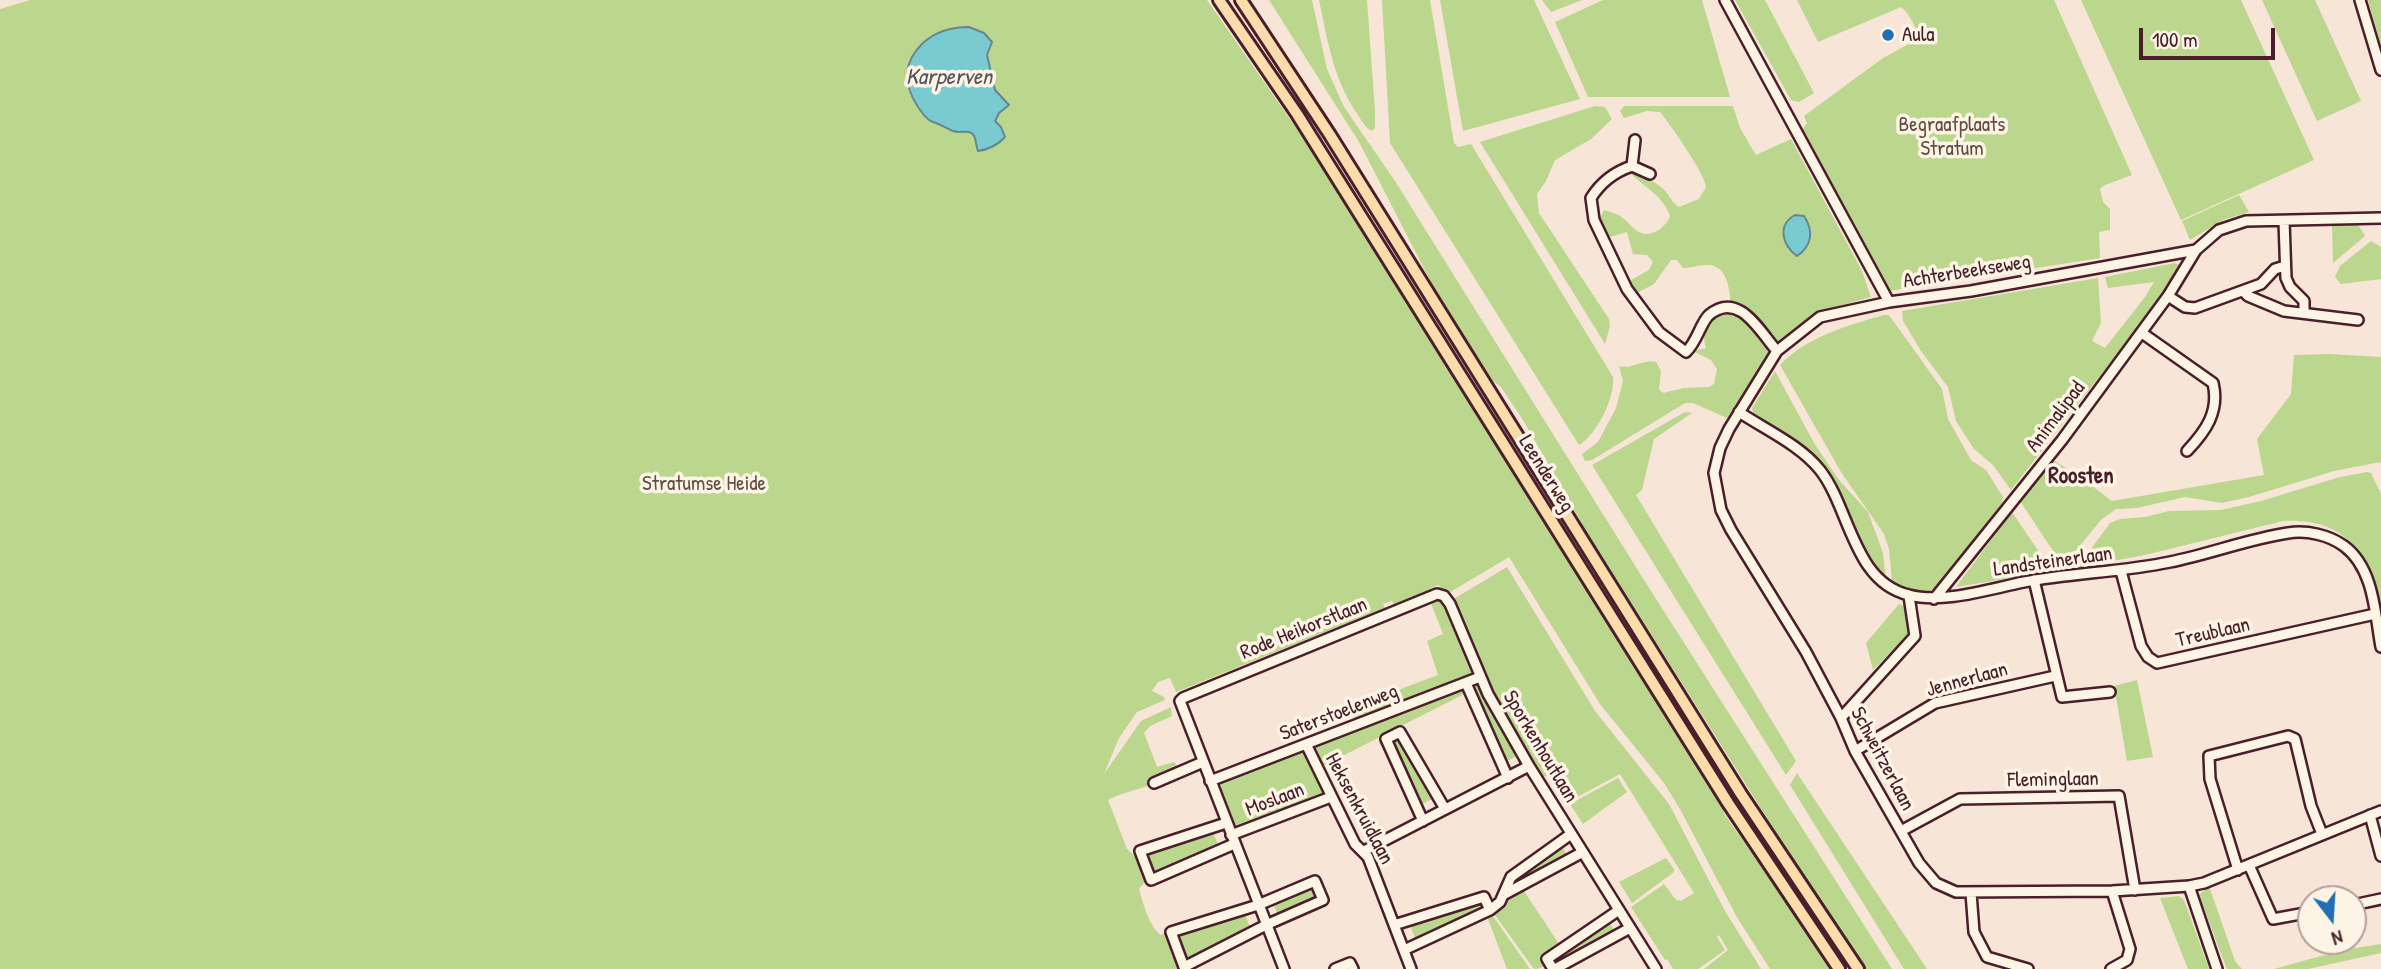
<!DOCTYPE html>
<html>
<head>
<meta charset="utf-8">
<style>
	body { margin:0 }
	#map { position:relative; width:2381px; height:969px; overflow:hidden; background:#f7e5d8; font-family:"Patrick Hand",sans-serif }
	canvas { display:block }
	.north { position:absolute; left:2297px; top:885px; width:70px; height:70px; box-sizing:border-box; background:#fcf5e5; border:2px solid #b59f9b; border-radius:50%; rotate:163deg; font-size:19px; font-weight:700; line-height:28px; text-align:center; color:#4a1f2b }
	.north::after { content:''; display:block; margin:auto; width:24px; height:32px; background:#1f6fb2; clip-path:polygon(50% 0,100% 100%,50% 72%,0 100%) }
	.scale { position:absolute; left:2139px; top:28px; width:136px; height:32px; box-sizing:border-box; border:4px solid #4a1f2b; border-top:0; padding-left:9px; font-size:21px; line-height:24px; white-space:nowrap; color:#4a1f2b; -webkit-text-stroke:5px #fcf5e5; paint-order:stroke }
</style>
</head>
<body>
<div id="map">
<canvas width="2381" height="969"></canvas>
<div class="north">N</div>
<div class="scale">100 m</div>
</div>
<script>
const g = document.querySelector('canvas').getContext('2d');
g.lineJoin = 'round';
function fillPath(path, color) {
  g.fillStyle = color;
  g.fill(path, 'evenodd');
}
function stroke(path, color, width, dash) {
  g.strokeStyle = color;
  g.lineWidth = width;
  g.lineCap = dash ? 'butt' : 'round';
  g.setLineDash(dash || []);
  g.stroke(path);
}
function write(font, color, halo, rows, align = 'center') {
  g.font = font + ' "Patrick Hand",sans-serif';
  g.lineWidth = 7;
  g.setLineDash([]);
  g.textBaseline = 'middle';
  g.strokeStyle = halo;
  g.fillStyle = color;
  for (const [text, x, y, turn = 0] of rows) {
    g.save();
    g.translate(x, y);
    g.rotate((+turn || 0) * Math.PI / 180);
    g.textAlign = isNaN(turn) ? turn : align;
    if (halo) g.strokeText(text, 0, 0);
    g.fillText(text, 0, 0);
    g.restore();
  }
}
fillPath(new Path2D(`
	M30 0H1207L1308 145 1715 793 1725 815 1833 969H1770L1738 919 1680 809 1664 783 1600 704 1509 557 1447 594 1438 585 1431 588 1433 591 1394 605 1392 601 1383 604 1385 608 1176 692 1170 678 1158 682 1152 691 1164 697 1165 700 1137 712 1119 738 1104 774 1141 721 1171 707 1172 716 1150 726 1144 733 1157 767 1174 762 1178 767C1166 786 1127 789 1108 800L1127 849 1135 856 1145 882 1139 889C1143 903 1149 927 1161 935L1168 931 1182 969H0V9Z
	M1269 0H1312L1327 69 1344 107 1395 181 1644 580 1892 969H1866L1844 940 1586 531 1523 420 1501 387 1492 380 1432 284 1359 142Z
	M1319 0H1367L1375 111V128L1372 131C1366 128 1362 122 1358 115 1333 79 1328 42 1319 0Z
	M1382 0H1430L1454 143 1458 147 1471 144 1613 377C1615 398 1597 434 1579 445L1390 143Z
	M1440 0H1534L1580 99 1463 131Z
	M1542 0H1582L1551 12Z
	M1603 0H1702L1730 97H1588L1555 22Z
	M1735 0H1765L1814 93 1799 102 1791 100Z
	M1797 0H2054L2132 175 2105 185 2100 189 2103 202 2110 209V230L2099 232 2100 258 1889 291 1802 130 1807 123 1804 116 1883 58 1918 39C1917 29 1910 14 1901 7L1818 42Z
	M2081 0H2241L2314 160 2181 220Z
	M2262 0H2315L2361 101 2317 121Z
	M2368 0H2381V46Z
	M1595 106 1605 107 1612 119 1591 139 1555 160 1546 181 1537 194 1539 213 1609 319 1610 326 1605 344 1480 142Z
	M1624 106H1733L1740 128 1756 155 1791 139 1862 271 1871 297 1817 312 1779 341 1774 340 1747 308 1731 303C1729 287 1727 264 1706 265 1698 265 1691 268 1683 268L1677 260H1671L1654 284 1635 294 1631 280 1649 270 1653 262 1647 255 1633 254 1627 232 1606 238 1599 220 1604 210C1610 212 1615 213 1620 216 1627 220 1631 227 1637 231 1650 239 1664 229 1670 217 1665 197 1644 187 1630 173 1644 176 1658 182 1667 193 1671 199 1673 203 1679 207L1699 199 1706 187C1705 174 1670 124 1660 112L1647 111 1624 118 1620 111Z
	M2239 195 2249 212 2223 220 2190 240 2182 221Z
	M2357 223 2365 236 2333 263 2332 224Z
	M2371 241 2381 247V279L2341 284 2335 277 2340 266Z
	M2175 263 2180 265V273L2011 490 1993 465 1974 449 1956 421 1948 387 1921 351 1903 321 1902 311 2098 278 2101 323 2092 341 2105 348 2145 297 2154 282 2108 288 2105 277Z
	M1727 311 1739 313 1771 354 1727 418 1693 403H1685L1592 460 1585 461 1582 454 1598 442 1616 408 1623 381 1619 366C1633 370 1643 358 1656 362L1661 371 1659 389 1663 393 1684 388 1709 387 1714 384 1717 369 1711 360 1693 351 1706 348C1700 329 1708 316 1727 311Z
	M1884 315H1889L1942 389 1948 419 1971 460 1986 470 2003 497 2002 503 1938 585C1923 599 1908 591 1892 581L1889 549 1884 534 1841 472 1780 365C1806 337 1849 325 1884 315Z
	M2329 354 2381 357V462L2334 471 2249 497 2222 503 2185 497 2137 508 2116 509 2101 520 2063 566 2020 501 2051 459 2076 474 2112 501 2264 475 2257 439 2291 394 2294 355Z
	M1775 371 1814 443 1839 480 1868 512 1883 553 1886 580 1869 559 1821 461 1753 413 1752 408Z
	M1685 412 1692 413 1654 439 1642 490 1636 495 1796 761 1786 775 1592 465Z
	M2367 472 2371 473 2381 494V608L2379 609C2369 552 2345 518 2283 521L2149 554 2077 568 2110 523 2120 519 2145 517 2169 511 2221 510 2261 501 2340 477Z
	M2012 512 2052 571 1956 587Z
	M1507 567 1595 711 1669 804 1725 911 1761 969H1704L1728 950 1719 935 1717 937 1725 950 1698 969H1673L1667 959 1665 960 1631 907 1664 884 1676 900 1681 901 1694 893 1620 774 1566 803 1549 775 1541 778 1487 684 1452 600Z
	M1439 598 1444 601 1473 669 1472 675 1355 721 1350 708 1438 675 1427 641 1443 634 1430 601Z
	M1899 604 1905 606 1908 635 1873 670 1866 643Z
	M2137 680 2153 757 2127 761 2114 686Z
	M1475 684 1480 688 1519 755 1503 763 1471 688Z
	M1463 688 1468 692 1321 767 1313 749 1315 745Z
	M1398 736 1436 797 1418 806 1391 740Z
	M1300 750 1306 753 1324 789 1321 797 1233 828 1216 788 1219 781Z
	M1797 773 1927 969H1904L1790 785Z
	M1618 778 1627 792 1583 824 1570 804Z
	M1212 829 1219 847 1155 877 1143 852Z
	M1560 843 1569 858 1512 888V880Z
	M1666 858 1674 869V872L1632 903 1619 882Z
	M1313 885 1320 897 1279 918 1272 901Z
	M2209 886 2235 961 2242 969H2227L2224 962 2199 895Z
	M1522 888 1561 947C1553 957 1547 969 1534 969L1492 911 1506 897Z
	M2179 896 2184 900 2209 969H2188L2160 898Z
	M1482 899 1486 909 1416 941 1409 922Z
	M1244 912 1252 932 1185 964 1172 932Z
	M1490 912 1530 969H1507L1486 914Z
	M1607 919 1617 934 1556 966 1551 960Z
	M2381 944V953L2308 969H2274L2343 950Z`), '#bbd68d');
const water = new Path2D(`
	M969 27 984 33 992 42 987 55 995 90 1009 105 999 113 995 121 1001 127 1005 137C999 144 988 150 978 151 975 144 977 134 969 132 964 131 958 133 953 131 946 128 940 124 933 122 926 120 922 112 918 107 903 84 902 63 923 43 935 32 952 27 969 27Z
	M1795 215 1804 216C1814 231 1812 246 1797 256 1782 245 1777 225 1795 215Z`);
fillPath(water, '#7acbd1');
stroke(water, '#67868f', 2);
const minor = new Path2D(`
	M1725 0 1889 302
	M2360 0 2381 70
	M1632 166 1635 140
	M1650 174 1632 166C1614 172 1601 182 1591 198L1594 220 1627 289 1659 332 1686 352C1697 342 1701 322 1709 315 1739 290 1760 332 1777 351
	M2381 218 2246 221 2219 230 2196 250 1971 291 1889 302 1820 317 1777 351 1729 429 1720 448 1714 473 1721 510 1731 530 1806 652 1841 718 1855 751 1919 863 1936 883 1956 892 2112 891 2189 886 2204 883 2381 811
	M2284 221 2286 278 2290 287 2304 301V313
	M2243 291 2248 296 2284 311 2358 320
	M2168 296 2185 307 2195 308 2261 284 2275 269 2285 266
	M2142 333 2213 383C2220 412 2205 432 2187 451
	M1739 412C1766 430 1800 445 1820 470 1850 508 1853 582 1909 595 1943 604 1989 589 2024 582 2072 573 2122 572 2170 562 2210 554 2248 539 2288 533 2307 530 2329 535 2344 546 2374 568 2375 614 2381 647
	M2121 571 2141 646 2148 657 2157 663 2375 614
	M2034 580 2062 697 2110 692
	M1934 599 2062 440 2168 296 2196 250
	M1466 683 1508 778
	M1841 718 1915 636 1909 596
	M1306 744 1355 844 1368 857 1411 969
	M1855 751 1935 703 2055 676
	M1210 781 1480 677
	M1154 783 1203 762
	M2370 815 2381 856
	M1423 821 1386 739 1400 732 1445 809
	M1226 823 1140 851 1151 880 1234 844
	M1901 831 1960 799 2119 796 2135 890
	M1231 835 1331 797
	M1364 851 1529 766
	M2249 865 2273 919 2311 912
	M2238 870 2210 779 2209 756 2288 736 2295 739 2311 806 2322 834
	M1315 881 1323 900 1266 925 1184 967 1171 932 1258 905Z
	M2189 886 2217 969
	M1971 893 1974 932 1987 957 2028 969
	M1503 895 1583 852
	M2353 905 2381 899
	M1394 925 1484 897 1490 910
	M1404 950 1490 910 1500 902 1511 877 1571 834
	M1284 969 1180 701 1183 698 1437 594 1444 596 1450 604 1488 694 1529 766 1656 969
	M1335 969 1350 963 1353 969
	M1553 969 1547 959 1619 910
	M1555 969 1630 928
	M2111 969 2127 960 2130 949 2112 891`);
const major = new Path2D(`
	M1219 0 1297 114 1728 803 1839 969
	M1241 0 1330 135 1741 794 1858 969`);
stroke(minor, '#4a1f2b', 14);
stroke(major, '#4a1f2b', 16);
stroke(minor, '#fcf5e5', 9);
stroke(major, '#faddab', 10);
for (const [x, y, r, color] of [
	[1888,35,7,"#1f6fb2"]
]) {
  const dot = new Path2D();
  dot.arc(x, y, r, 0, 2 * Math.PI);
  g.fillStyle = color;
  g.fill(dot);
  stroke(dot, '#fcf5e5', 2.5);
}
write('21px', '#4a1f2b', '#fcf5e5', [
	["Aula",1902,35]
], 'left');
write('21px', '#664d44', '#fcf5e5', [
	["Begraafplaats",1952,125],
	["Stratum",1952,149],
	["Stratumse Heide",704,484]
]);
write('21px', '#4a1f2b', '#fcf5e5', [
	["Achterbeekseweg",1967,272,-9],
	["Animalipad",2056,417,-53],
	["Leenderweg",1546,474,58],
	["Landsteinerlaan",2053,562,-8],
	["Rode Heikorstlaan",1304,629,-22],
	["Treublaan",2213,633,-13],
	["Jennerlaan",1967,680,-15],
	["Saterstoelenweg",1339,713,-21],
	["Sporkenhoutlaan",1540,747,59],
	["Schweitzerlaan",1882,759,62],
	["Fleminglaan",2053,780,-1],
	["Moslaan",1275,800,-21],
	["Heksenkruidlaan",1359,809,62]
]);
write('italic 23px', '#58535d', '#fcf5e5', [
	["Karperven",949,78]
]);
write('bold 23px', '#4a1f2b', '#fcf5e5', [
	["Roosten",2081,477]
]);
</script>
</body>
</html>
